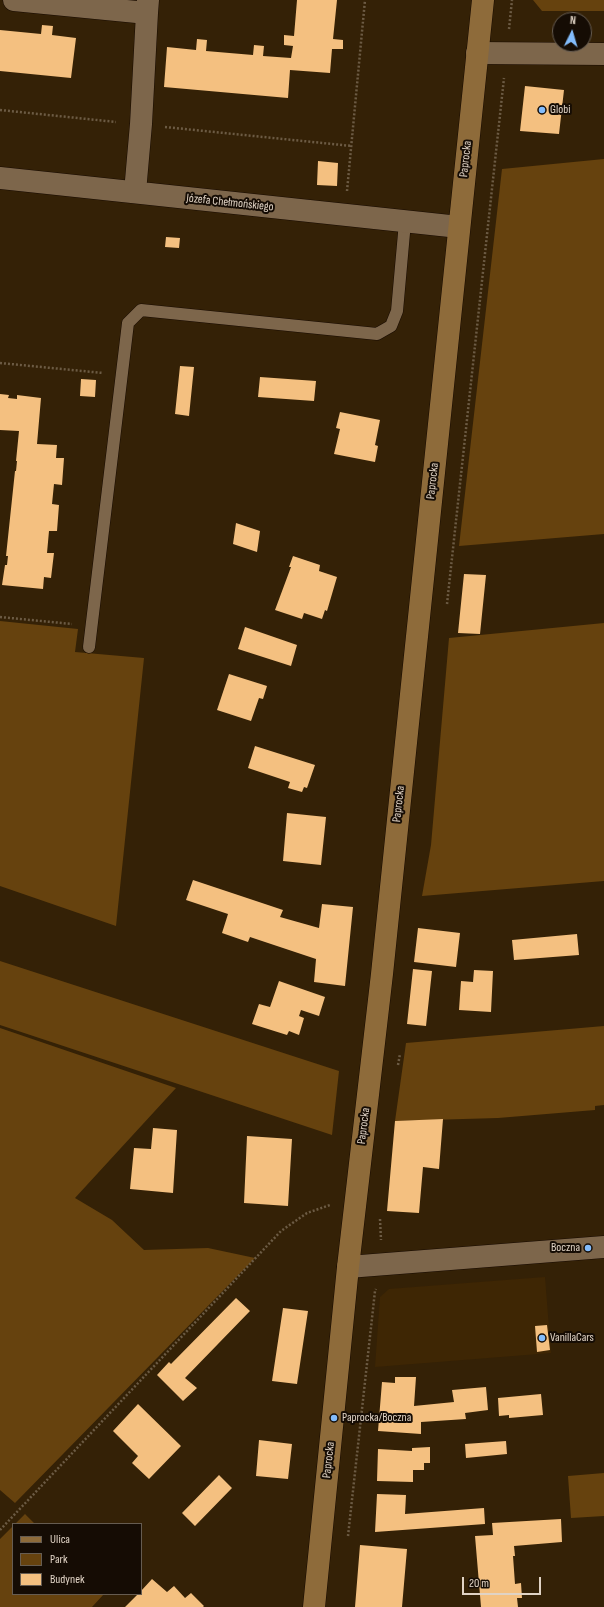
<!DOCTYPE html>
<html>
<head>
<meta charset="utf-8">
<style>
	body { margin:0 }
	#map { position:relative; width:604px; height:1607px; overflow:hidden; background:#342106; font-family:"Sofia Sans Condensed",sans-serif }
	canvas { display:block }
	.legend { position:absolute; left:12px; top:1523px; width:130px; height:72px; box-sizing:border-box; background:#150c04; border:1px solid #665c51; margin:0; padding:5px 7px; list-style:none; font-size:12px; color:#e0d3c5 }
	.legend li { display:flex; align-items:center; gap:8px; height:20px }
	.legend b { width:20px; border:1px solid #665c51 }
	.north { position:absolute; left:552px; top:12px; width:40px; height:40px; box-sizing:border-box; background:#150c04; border:1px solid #665c51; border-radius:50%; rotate:5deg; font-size:11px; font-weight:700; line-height:16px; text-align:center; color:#e0d3c5 }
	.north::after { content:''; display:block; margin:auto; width:14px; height:18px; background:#83bcfb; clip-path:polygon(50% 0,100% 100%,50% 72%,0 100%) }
	.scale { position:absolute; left:462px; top:1577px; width:79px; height:18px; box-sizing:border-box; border:2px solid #e0d3c5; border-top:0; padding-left:5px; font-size:12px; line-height:14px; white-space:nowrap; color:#e0d3c5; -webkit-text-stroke:3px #150c04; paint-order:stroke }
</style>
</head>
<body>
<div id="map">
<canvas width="604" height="1607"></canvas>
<ul class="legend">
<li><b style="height:5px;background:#8e6b3a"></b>Ulica</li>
<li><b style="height:11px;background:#66420e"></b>Park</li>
<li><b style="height:11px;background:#f4c080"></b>Budynek</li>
</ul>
<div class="north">N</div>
<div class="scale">20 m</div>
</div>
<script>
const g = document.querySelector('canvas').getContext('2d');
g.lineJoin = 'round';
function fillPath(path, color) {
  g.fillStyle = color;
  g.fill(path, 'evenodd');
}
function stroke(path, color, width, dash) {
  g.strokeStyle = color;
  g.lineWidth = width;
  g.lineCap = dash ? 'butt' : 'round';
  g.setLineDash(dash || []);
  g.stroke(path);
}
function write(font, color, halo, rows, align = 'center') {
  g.font = font + ' "Sofia Sans Condensed",sans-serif';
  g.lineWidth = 4;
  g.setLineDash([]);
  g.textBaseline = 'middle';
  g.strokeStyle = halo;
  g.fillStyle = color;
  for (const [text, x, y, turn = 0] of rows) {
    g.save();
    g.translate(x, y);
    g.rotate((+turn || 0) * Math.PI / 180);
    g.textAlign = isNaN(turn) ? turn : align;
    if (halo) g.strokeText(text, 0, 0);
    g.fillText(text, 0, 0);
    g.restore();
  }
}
fillPath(new Path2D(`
	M545 1277 551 1353 375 1367 380 1297 389 1289Z`), '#3e2604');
fillPath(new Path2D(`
	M533 0H604V11H542Z
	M604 159V534L459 546 502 169Z
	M0 621 78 629 75 652 144 658 116 926 0 886Z
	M604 623V881L422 896 431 845 449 638Z
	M0 961 339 1071 332 1135 0 1025Z
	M604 1026V1105L595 1106V1110L498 1118 395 1121 406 1043Z
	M0 1028 176 1088 75 1198 112 1220 144 1250 208 1248 255 1258 15 1503 0 1490Z
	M604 1473V1516L571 1518 568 1476Z
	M25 1514 35 1524H15Z
	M13 1526V1594H104L92 1607H0V1539Z`), '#66420e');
fillPath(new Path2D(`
	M297 0H337L333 39 343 40V49H332L330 73 290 70 288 98 164 87 167 47 196 50 197 39 207 40 206 51 253 55 254 45 264 46 263 56 291 58 293 46 284 45V35L294 36Z
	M42 25 53 26 52 35 76 38 71 78 0 71V30L41 34Z
	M525 86 564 90 559 134 520 131Z
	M318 161 338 163 337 186 317 185Z
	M166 237 180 238 179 248 165 247Z
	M180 366 194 367 189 416 175 414Z
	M260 377 316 381 314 401 258 397Z
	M81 379 96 380 95 397 80 396Z
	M0 394 9 395 8 398 17 399V395L41 398 37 444 57 445 56 458H64L62 485 54 484 52 504 59 505 57 531H49L47 553H54L51 578 44 577 43 589 2 585 5 565H7L8 556H6L15 471H16L17 461H16L19 431 0 430Z
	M340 412 380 420 375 445 378 446 375 462 334 454 340 429 336 428Z
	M236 523 260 531 257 552 233 544Z
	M293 556 320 565 319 571 337 577 327 611 325 610 322 619 304 613 302 619 275 610 291 567H289Z
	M464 574 486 575 480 634 458 633Z
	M245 627 297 645 291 666 238 649Z
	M229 674 267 686 263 699 259 698 251 721 217 710Z
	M255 746 315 765 307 788 304 787 302 792 288 788 290 782 248 768Z
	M287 813 326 817 321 865 283 861Z
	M193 880 283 910 280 917 319 928 322 904 353 907 345 986 314 982 316 959 250 937 248 942 222 933 228 914 186 900Z
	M418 928 460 933 456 967 414 962Z
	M577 934 579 955 514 960 512 940Z
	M413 969 432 971 426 1026 407 1024Z
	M474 970 493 971 491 1012 459 1010 461 981 473 982Z
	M279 981 325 997 319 1016 301 1010 299 1016 304 1018 299 1035 289 1031 287 1035 252 1024 259 1004 270 1007Z
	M443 1119 439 1169 423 1167 419 1213 387 1211 395 1121Z
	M153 1128 177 1130 173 1193 130 1189 134 1148 151 1149Z
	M247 1136 292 1139 288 1206 244 1203Z
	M236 1298 250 1311 185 1378 197 1388 183 1401 157 1375 169 1362 171 1364Z
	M283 1308 308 1311 297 1384 272 1381Z
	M547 1325 550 1350 537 1352 535 1326Z
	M395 1377H416L414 1406 454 1402 452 1390 486 1387 488 1410 465 1413 466 1419 421 1422V1434L378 1431 382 1382 395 1383Z
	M541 1394 543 1415 509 1418V1415L499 1416 498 1398Z
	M138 1404 181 1446 149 1479 132 1463 138 1456 113 1431Z
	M259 1440 292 1444 288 1479 256 1476Z
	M506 1441 507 1454 466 1458 465 1444Z
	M430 1447V1463H424V1470H413V1482L377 1481 378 1449 412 1451V1448Z
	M219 1475 232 1488 195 1526 182 1513Z
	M377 1494 406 1495 405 1514 484 1508 485 1524 375 1532Z
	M561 1519 562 1542 514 1546 515 1556H513L515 1584 521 1583 522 1598H517L518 1607H481L475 1536 493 1535 492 1523Z
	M360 1545 407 1549 402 1607H355Z
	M152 1579 167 1592 174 1586 185 1598 191 1593 204 1606 203 1607H125L138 1594H141V1591Z`), '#f4c080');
const lane = new Path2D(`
	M89 647 128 323 141 310 377 334 391 326 397 311 405 222`);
const street = new Path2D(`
	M14 0 147 13 148 0
	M477 53 604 54
	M0 178 459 227
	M135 192 141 124 147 13
	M348 1267 604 1247`);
const secondary = new Path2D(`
	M314 1607 348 1267 382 974 483 0`);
stroke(lane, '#180b00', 13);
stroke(street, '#180b00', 23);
stroke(secondary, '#180b00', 23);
stroke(new Path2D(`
	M509 29 512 0
	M0 110 116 122
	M165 127 352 146
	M347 191 365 0
	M0 363 103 373
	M447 604 504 78
	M0 617 72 624
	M398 1065 400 1054
	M380 1219 381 1240
	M0 1530 281 1231 307 1213 330 1205
	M348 1536 375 1291 376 1289`), '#6c5b44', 2.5, [2, 2]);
stroke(lane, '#7d664b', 12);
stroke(street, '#7d664b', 22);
stroke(secondary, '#8e6b3a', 22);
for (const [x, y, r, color] of [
	[542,110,4,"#83bcfb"],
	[588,1248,4,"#83bcfb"],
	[542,1338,4,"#83bcfb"],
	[334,1418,4,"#83bcfb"]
]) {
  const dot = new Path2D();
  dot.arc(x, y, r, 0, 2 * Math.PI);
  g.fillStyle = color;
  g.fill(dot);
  stroke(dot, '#150c04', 1.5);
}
write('12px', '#e0d3c5', '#150c04', [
	["Globi",550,110],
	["Boczna",580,1248,"right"],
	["VanillaCars",550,1338],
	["Paprocka/Boczna",342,1418]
], 'left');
write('12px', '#e0d3c5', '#150c04', [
	["Paprocka",466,159,-84],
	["Józefa Chełmońskiego",230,203,6],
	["Paprocka",433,481,-84],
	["Paprocka",399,804,-84],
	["Paprocka",364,1126,-83],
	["Paprocka",329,1460,-84]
]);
</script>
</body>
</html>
